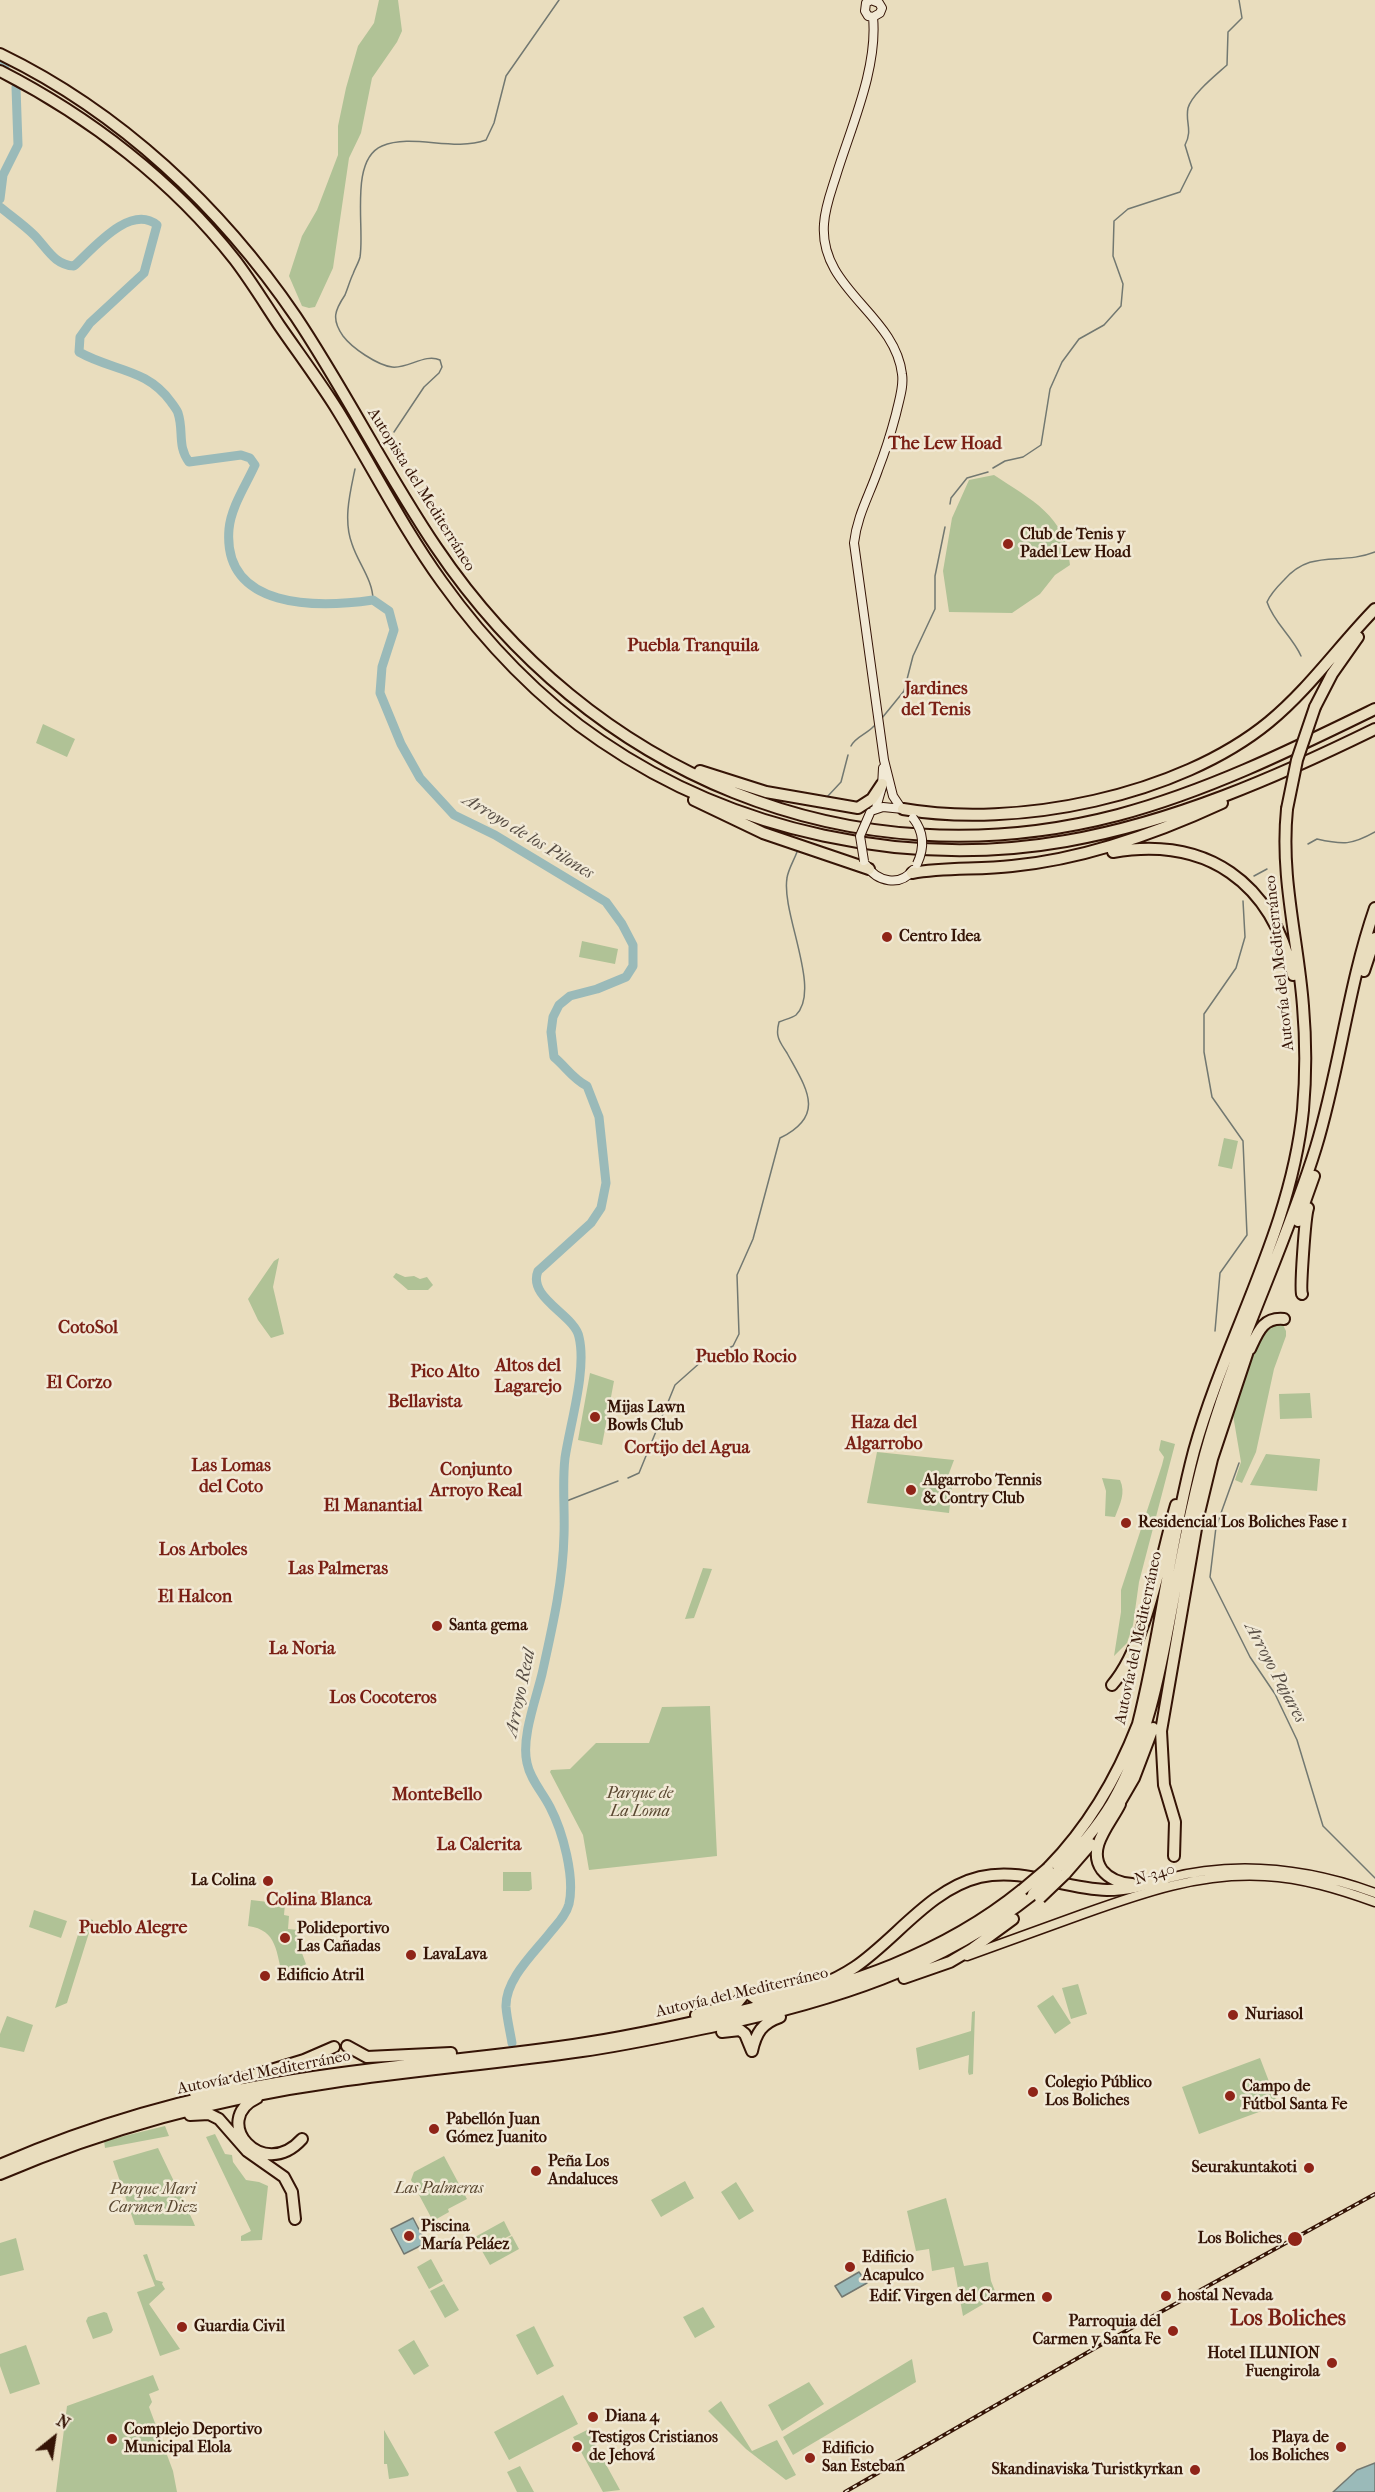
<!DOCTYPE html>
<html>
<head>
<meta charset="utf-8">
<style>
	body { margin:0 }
	#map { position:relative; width:1375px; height:2492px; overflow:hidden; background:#e9ddbe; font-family:"IM FELL French Canon",serif }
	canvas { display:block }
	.north { position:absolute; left:24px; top:2408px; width:60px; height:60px; -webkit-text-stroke:4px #f1e9d5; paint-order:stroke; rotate:30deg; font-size:16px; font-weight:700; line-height:24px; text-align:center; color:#351406 }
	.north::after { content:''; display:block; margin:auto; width:21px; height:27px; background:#351406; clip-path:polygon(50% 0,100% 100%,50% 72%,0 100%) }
</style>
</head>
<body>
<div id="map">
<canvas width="1375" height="2492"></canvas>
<div class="north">N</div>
</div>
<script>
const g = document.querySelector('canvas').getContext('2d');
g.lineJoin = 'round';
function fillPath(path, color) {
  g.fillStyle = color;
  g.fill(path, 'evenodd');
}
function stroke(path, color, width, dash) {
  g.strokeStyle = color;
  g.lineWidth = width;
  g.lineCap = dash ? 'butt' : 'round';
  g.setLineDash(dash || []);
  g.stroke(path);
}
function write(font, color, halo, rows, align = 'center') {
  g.font = font + ' "IM FELL French Canon",serif';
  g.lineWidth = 5;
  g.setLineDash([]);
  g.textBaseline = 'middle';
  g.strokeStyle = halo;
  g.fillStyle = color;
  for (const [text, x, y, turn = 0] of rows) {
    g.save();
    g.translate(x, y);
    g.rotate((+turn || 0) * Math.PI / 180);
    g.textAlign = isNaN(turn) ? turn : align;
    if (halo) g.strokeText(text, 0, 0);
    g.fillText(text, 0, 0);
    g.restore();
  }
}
fillPath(new Path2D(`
	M379 0H398L402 31 397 42 372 78 361 133 349 158 333 268 315 307 309 308 302 306 289 276 302 236 317 210 338 155V126L346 88 358 46 374 23Z
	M994 475C1031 500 1066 515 1070 565L1055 575 1040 594 1012 613 949 612 943 571 952 518 969 480Z
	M43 724 75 739 67 757 36 743Z
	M582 941 618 949 615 964 579 957Z
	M1224 1138 1238 1141 1232 1169 1218 1166Z
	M279 1258 273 1287 284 1334 271 1338 258 1320 248 1299 274 1261Z
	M396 1273 405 1277 414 1276 420 1279 427 1277 433 1285 428 1290H408L393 1277Z
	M1282 1323 1286 1331V1336L1274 1369 1256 1452 1242 1483 1235 1480 1241 1462 1232 1409 1262 1334 1269 1325Z
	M590 1373 614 1381 602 1445 578 1440Z
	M1310 1393 1312 1418 1280 1419 1279 1394Z
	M1161 1440 1175 1444 1139 1582 1133 1625 1127 1643 1114 1656 1121 1612V1590L1162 1465 1164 1457 1159 1450Z
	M877 1452 954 1460 948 1476 953 1477 949 1513 867 1503Z
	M1266 1454 1320 1459 1317 1491 1250 1485Z
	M1102 1478 1120 1480C1126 1493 1120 1504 1115 1517L1105 1516 1106 1491Z
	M703 1568 712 1569 694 1618 685 1619Z
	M710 1706 717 1856 589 1870 583 1835 550 1772 551 1770 570 1769 596 1743H649L662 1707Z
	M503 1872H531L532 1889 529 1891H503Z
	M251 1900 285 1904 284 1915 289 1916 288 1929 298 1930 299 1945 306 1964 286 1980 283 1978C276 1953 278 1930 248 1926Z
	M34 1910 67 1921 61 1938 29 1927Z
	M89 1919 93 1920 67 2003 55 2008 81 1925Z
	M1078 1984 1087 2014 1071 2019 1062 1988Z
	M1053 1995 1071 2023 1055 2034 1037 2006Z
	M975 2011 973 2074 969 2075 968 2072 969 2055 919 2070 916 2048 971 2031 972 2012Z
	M7 2016 33 2025 24 2052 0 2047V2034Z
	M1260 2058 1278 2105 1199 2134 1182 2087Z
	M165 2126 169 2136 105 2148 104 2141Z
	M215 2134 225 2154 232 2155 233 2162 246 2180 259 2182 268 2186 262 2240 241 2241V2236L251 2231 206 2137Z
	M158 2148 193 2221 195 2226 135 2225 113 2161Z
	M444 2156 467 2199 448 2209 449 2212 433 2221 411 2180 414 2172Z
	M685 2181 694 2198 661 2217 651 2200Z
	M736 2182 754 2211 739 2220 721 2192Z
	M946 2198 964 2266 988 2262 991 2281 997 2296 963 2316 954 2267 932 2271 929 2249 916 2251 907 2211Z
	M504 2221 511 2235 482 2250 475 2237Z
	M512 2236 519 2249 490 2265 482 2251Z
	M16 2238 24 2270 0 2276V2243Z
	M147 2254 156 2280 163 2282 162 2284 165 2289 149 2304 180 2349 160 2356 137 2292 155 2286 143 2255Z
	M431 2259 443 2281 429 2289 417 2267Z
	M444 2284 459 2310 445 2318 430 2291Z
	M703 2307 715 2327 695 2338 683 2317Z
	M104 2312 107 2313 113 2330 111 2333 93 2339 86 2321 88 2317Z
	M534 2326 554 2366 537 2375 516 2335Z
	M414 2340 429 2366 414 2375 398 2350Z
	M26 2345 40 2384 10 2394 0 2366V2354Z
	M912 2359 916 2382 793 2455 783 2437Z
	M153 2375 159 2390 149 2394 152 2402 149 2407 173 2471 177 2492H56L67 2406Z
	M809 2382 824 2404 782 2431 768 2405Z
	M563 2395 578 2424 509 2460 494 2432Z
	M721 2401 752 2451 777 2440 796 2475 786 2480 746 2449 708 2411Z
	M384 2430 409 2474 408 2476 389 2479 387 2464H384Z
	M587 2430 620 2490 603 2492 573 2437Z
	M520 2466 534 2492H517L507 2472Z`), '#b0c296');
const water = new Path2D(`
	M413 2218 426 2243 404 2254 391 2229Z
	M859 2272 867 2283 842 2297 835 2286Z
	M1375 2463V2492H1333L1357 2470Z`);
fillPath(water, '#9abab9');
stroke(water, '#727871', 1.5);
stroke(new Path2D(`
	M394 432 424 387 439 373 442 367 440 360C425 353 408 369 392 367 377 365 352 348 343 336 331 319 335 310 345 295 348 288 350 280 353 274 355 268 359 262 360 257 365 228 349 160 382 146 412 133 453 152 486 140L494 123 506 76 559 0
	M993 468 1005 461 1023 457 1041 445 1050 389 1062 362 1079 339 1104 325 1121 306 1123 284 1113 256 1114 221 1128 209 1180 192 1192 168 1185 145C1193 130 1185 122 1188 108 1192 94 1216 75 1227 65L1228 32 1242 18 1239 0
	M355 469C350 493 343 520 352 544 358 563 373 580 373 600
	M950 504 951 498 967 478 988 472
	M1301 656C1292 636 1274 623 1267 602 1271 593 1277 587 1284 580 1312 548 1340 566 1375 552
	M882 718 904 691 913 656 935 609V576L945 527
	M851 746C855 737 867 734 874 726
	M827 797 841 782 848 755
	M1308 844 1317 839C1343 845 1352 845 1375 832
	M1254 876 1267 869
	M1215 1331 1220 1273 1247 1235 1243 1141 1212 1097 1204 1052V1014L1236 968 1245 937 1243 901
	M1239 1463 1216 1527 1210 1577 1250 1657 1275 1694 1297 1740 1323 1826 1375 1878
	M628 1478 639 1473 675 1385 702 1361 733 1346 739 1334 737 1275 753 1239 780 1138C827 1115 806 1088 787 1053 784 1048 779 1042 778 1036 777 1032 778 1026 779 1022 783 1020 792 1018 796 1015 822 990 781 913 787 878 788 870 794 860 797 852
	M564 1502 618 1481`), '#727871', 1.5);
stroke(new Path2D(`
	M0 61 5 68
	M0 199 3 175 18 145 16 87
	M0 207C11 216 24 225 34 235 47 248 54 265 74 266 92 250 130 203 157 225L144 273 90 323 80 337 79 352C112 371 147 368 171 402 173 405 177 410 178 413 184 431 177 446 189 462L241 455 250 458 255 465C246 485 231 507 229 529 222 610 318 608 373 600L389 611 394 630 382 667 380 693 401 744 420 778 454 815 495 835 606 902 622 924 633 945V966L626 977 597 989 570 996 559 1005 553 1017 551 1032 554 1057C566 1067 573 1079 587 1086L599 1117 606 1183 601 1208 591 1223 538 1271C527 1298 575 1315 579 1337 587 1370 570 1424 565 1458 562 1483 565 1510 564 1535 563 1582 552 1629 542 1674 536 1699 521 1738 527 1763 530 1779 543 1793 550 1807 563 1832 575 1877 569 1904 566 1916 556 1925 549 1934 533 1954 505 1980 506 2007 507 2019 510 2031 512 2043`), '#9abab9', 9);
const secondary = new Path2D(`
	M871 0 879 3 882 8 880 13 873 17
	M871 0 866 3 865 11 868 16 873 17
	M873 17C878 68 851 127 836 176 831 192 825 207 824 224 819 289 895 314 902 374 904 387 899 400 896 414 891 433 885 452 878 470 869 496 857 516 854 543L884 760 893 796 901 808
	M876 808 882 787 883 768
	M874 810 883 807 903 809
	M866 865C877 882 900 887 913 870`);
const primary = new Path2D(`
	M1165 1879C1236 1860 1306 1868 1375 1893
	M967 1956C1006 1942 1045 1928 1083 1914 1142 1893 1201 1872 1265 1876 1303 1878 1339 1889 1375 1902`);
const motorway = new Path2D(`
	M0 54C120 112 221 207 296 317 346 392 386 473 436 547 589 774 850 885 1118 815 1208 791 1291 750 1375 709
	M0 71C90 117 173 181 235 260 251 281 265 304 279 325 299 354 320 382 338 411 373 468 403 528 442 582 485 642 540 700 601 741 734 832 907 869 1066 841 1174 822 1277 777 1375 729
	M1315 707 1332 674 1358 637
	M700 771 766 792 858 808 872 799 882 784
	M694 800 763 833 869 869
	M903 809C1016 829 1179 796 1269 722 1309 689 1339 646 1375 609
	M1113 852C1207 836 1272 882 1293 975
	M912 873C945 867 979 870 1012 866 1085 859 1155 834 1222 803
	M1364 971 1375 938
	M1298 1221 1314 1176
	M1302 1294C1300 1289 1305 1217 1308 1208
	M1250 1349C1258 1332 1263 1317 1284 1319
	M1112 1685C1146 1646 1161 1556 1176 1505
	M1120 1804C1111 1823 1086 1848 1102 1870 1110 1880 1120 1883 1132 1884
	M1116 1809 1134 1778 1153 1728
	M1174 1856 1175 1822 1164 1785 1161 1731 1198 1517 1212 1459 1251 1342
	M1048 1868C1089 1826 1117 1778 1138 1724 1161 1634 1170 1541 1194 1451 1226 1336 1291 1231 1303 1110 1306 1076 1306 1041 1303 1006 1298 939 1280 878 1287 809
	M1058 1871C1077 1850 1097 1828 1112 1803 1148 1740 1160 1672 1173 1602 1183 1547 1194 1491 1210 1437 1239 1338 1286 1245 1316 1147 1340 1068 1348 986 1375 908
	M1065 1874 1091 1844
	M904 1978 950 1962 972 1949 1013 1919
	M818 1986C831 1981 843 1975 855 1967 896 1939 930 1889 980 1877 1023 1867 1064 1889 1107 1890 1127 1890 1145 1885 1165 1879
	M696 2015 737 2003 746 1992 756 1999 824 1981
	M722 2032 740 2030 745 2034 752 2051
	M347 2046 367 2057 451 2053
	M752 2051C756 2033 762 2023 780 2017
	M195 2093 304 2060 334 2047
	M257 2098C210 2120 262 2183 302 2139
	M190 2115 209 2114 219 2119 247 2151 284 2177 292 2192 295 2219
	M0 2165C92 2125 189 2097 288 2081 387 2064 487 2059 586 2043 641 2034 696 2022 749 2009 848 1985 942 1955 1022 1890
	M0 2174C107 2128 219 2098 334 2082 416 2070 499 2063 582 2051 626 2045 671 2035 715 2026 829 2002 940 1968 1033 1894`);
stroke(secondary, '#351406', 10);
stroke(primary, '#351406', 11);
stroke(motorway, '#351406', 14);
stroke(secondary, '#f1e9d5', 8);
stroke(primary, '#e9ddbe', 8);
stroke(motorway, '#e9ddbe', 10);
const rail = new Path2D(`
	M845 2492 1097 2347 1375 2194`);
stroke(rail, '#351406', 4);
stroke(rail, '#f1e9d5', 1.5, [4.5]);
const secondaryBridge = new Path2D(`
	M913 818C924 832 925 847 917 864
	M864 861 860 836 870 813`);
const motorwayBridge = new Path2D(`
	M1287 809 1297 760 1315 707
	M1022 1890 1048 1868
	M1033 1894 1057 1872
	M1040 1898 1065 1874`);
stroke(secondaryBridge, '#351406', 10, []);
stroke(motorwayBridge, '#351406', 14, []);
stroke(secondaryBridge, '#f1e9d5', 8);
stroke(motorwayBridge, '#e9ddbe', 10);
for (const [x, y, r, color] of [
	[1008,544,6,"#8f2418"],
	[887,937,6,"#8f2418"],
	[595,1417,6,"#8f2418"],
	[911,1490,6,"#8f2418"],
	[1126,1523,6,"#8f2418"],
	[437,1626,6,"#8f2418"],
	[268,1881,6,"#8f2418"],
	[285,1938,6,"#8f2418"],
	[411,1955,6,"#8f2418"],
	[265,1976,6,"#8f2418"],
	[1233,2015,6,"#8f2418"],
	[1033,2092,6,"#8f2418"],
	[1230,2096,6,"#8f2418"],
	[434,2129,6,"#8f2418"],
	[1309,2168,6,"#8f2418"],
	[536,2171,6,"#8f2418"],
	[409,2236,6,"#8f2418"],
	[1295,2239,8,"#8f2418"],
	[850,2267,6,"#8f2418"],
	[1166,2296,6,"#8f2418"],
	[1047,2297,6,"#8f2418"],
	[182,2327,6,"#8f2418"],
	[1173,2331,6,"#8f2418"],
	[1332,2363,6,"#8f2418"],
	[593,2417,6,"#8f2418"],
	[112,2439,6,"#8f2418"],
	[577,2447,6,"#8f2418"],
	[1341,2447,6,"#8f2418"],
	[810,2458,6,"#8f2418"],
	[1195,2470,6,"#8f2418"]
]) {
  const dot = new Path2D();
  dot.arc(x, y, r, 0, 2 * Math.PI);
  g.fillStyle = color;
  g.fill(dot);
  stroke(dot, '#f1e9d5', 2);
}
write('16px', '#351406', '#f1e9d5', [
	["Autopista del Mediterráneo",421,490,58],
	["Autovía del Mediterráneo",1280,963,-96],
	["Autovía del Mediterráneo",1139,1638,-78],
	["N-340",1155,1875,-16],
	["Autovía del Mediterráneo",742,1993,-13],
	["Autovía del Mediterráneo",264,2073,-11]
]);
write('bold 16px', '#351406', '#f1e9d5', [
	["Club de Tenis y",1020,535],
	["Padel Lew Hoad",1020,553],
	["Centro Idea",899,937],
	["Mijas Lawn",607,1408],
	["Bowls Club",607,1426],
	["Algarrobo Tennis",923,1481],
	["& Contry Club",923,1499],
	["Residencial Los Boliches Fase 1",1138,1523],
	["Santa gema",449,1626],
	["La Colina",256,1881,"right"],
	["Polideportivo",297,1929],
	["Las Cañadas",297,1947],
	["LavaLava",423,1955],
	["Edificio Atril",277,1976],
	["Nuriasol",1245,2015],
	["Colegio Público",1045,2083],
	["Los Boliches",1045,2101],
	["Campo de",1242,2087],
	["Fútbol Santa Fe",1242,2105],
	["Pabellón Juan",446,2120],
	["Gómez Juanito",446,2138],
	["Peña Los",548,2162],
	["Andaluces",548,2180],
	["Seurakuntakoti",1297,2168,"right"],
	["Piscina",421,2227],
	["María Peláez",421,2245],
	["Los Boliches",1282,2239,"right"],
	["Edificio",862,2258],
	["Acapulco",862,2276],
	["hostal Nevada",1178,2296],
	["Edif. Virgen del Carmen",1035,2297,"right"],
	["Parroquia del",1161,2322,"right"],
	["Carmen y Santa Fe",1161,2340,"right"],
	["Guardia Civil",194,2327],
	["Hotel ILUNION",1320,2354,"right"],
	["Fuengirola",1320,2372,"right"],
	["Diana 4",605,2417],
	["Complejo Deportivo",124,2430],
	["Municipal Elola",124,2448],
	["Testigos Cristianos",589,2438],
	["de Jehová",589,2456],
	["Playa de",1329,2438,"right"],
	["los Boliches",1329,2456,"right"],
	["Edificio",822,2449],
	["San Esteban",822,2467],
	["Skandinaviska Turistkyrkan",1183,2470,"right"]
], 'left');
write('italic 16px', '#5a4831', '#f1e9d5', [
	["Parque de",640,1794],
	["La Loma",640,1812],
	["Las Palmeras",439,2189],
	["Parque Mari",153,2190],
	["Carmen Diez",153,2208]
]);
write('bold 18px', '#7a1f14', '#f1e9d5', [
	["The Lew Hoad",945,445],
	["Puebla Tranquila",693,647],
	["Jardines",936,690],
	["del Tenis",936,711],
	["CotoSol",88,1329],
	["Pueblo Rocio",746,1358],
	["Altos del",528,1367],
	["Lagarejo",528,1388],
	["Pico Alto",445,1373],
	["El Corzo",79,1384],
	["Bellavista",425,1403],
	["Haza del",884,1424],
	["Algarrobo",884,1445],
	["Cortijo del Agua",687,1449],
	["Las Lomas",231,1467],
	["del Coto",231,1488],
	["Conjunto",476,1471],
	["Arroyo Real",476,1492],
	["El Manantial",373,1507],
	["Los Arboles",203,1551],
	["Las Palmeras",338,1570],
	["El Halcon",195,1598],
	["La Noria",302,1650],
	["Los Cocoteros",383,1699],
	["MonteBello",437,1796],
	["La Calerita",479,1846],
	["Colina Blanca",319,1901],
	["Pueblo Alegre",133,1929]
]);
write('italic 18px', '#584e45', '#f1e9d5', [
	["Arroyo de los Pilones",528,837,31],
	["Arroyo Pajares",1275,1673,62],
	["Arroyo Real",521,1693,-78]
]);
write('bold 22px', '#7a1f14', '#f1e9d5', [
	["Los Boliches",1288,2320]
]);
</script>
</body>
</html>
